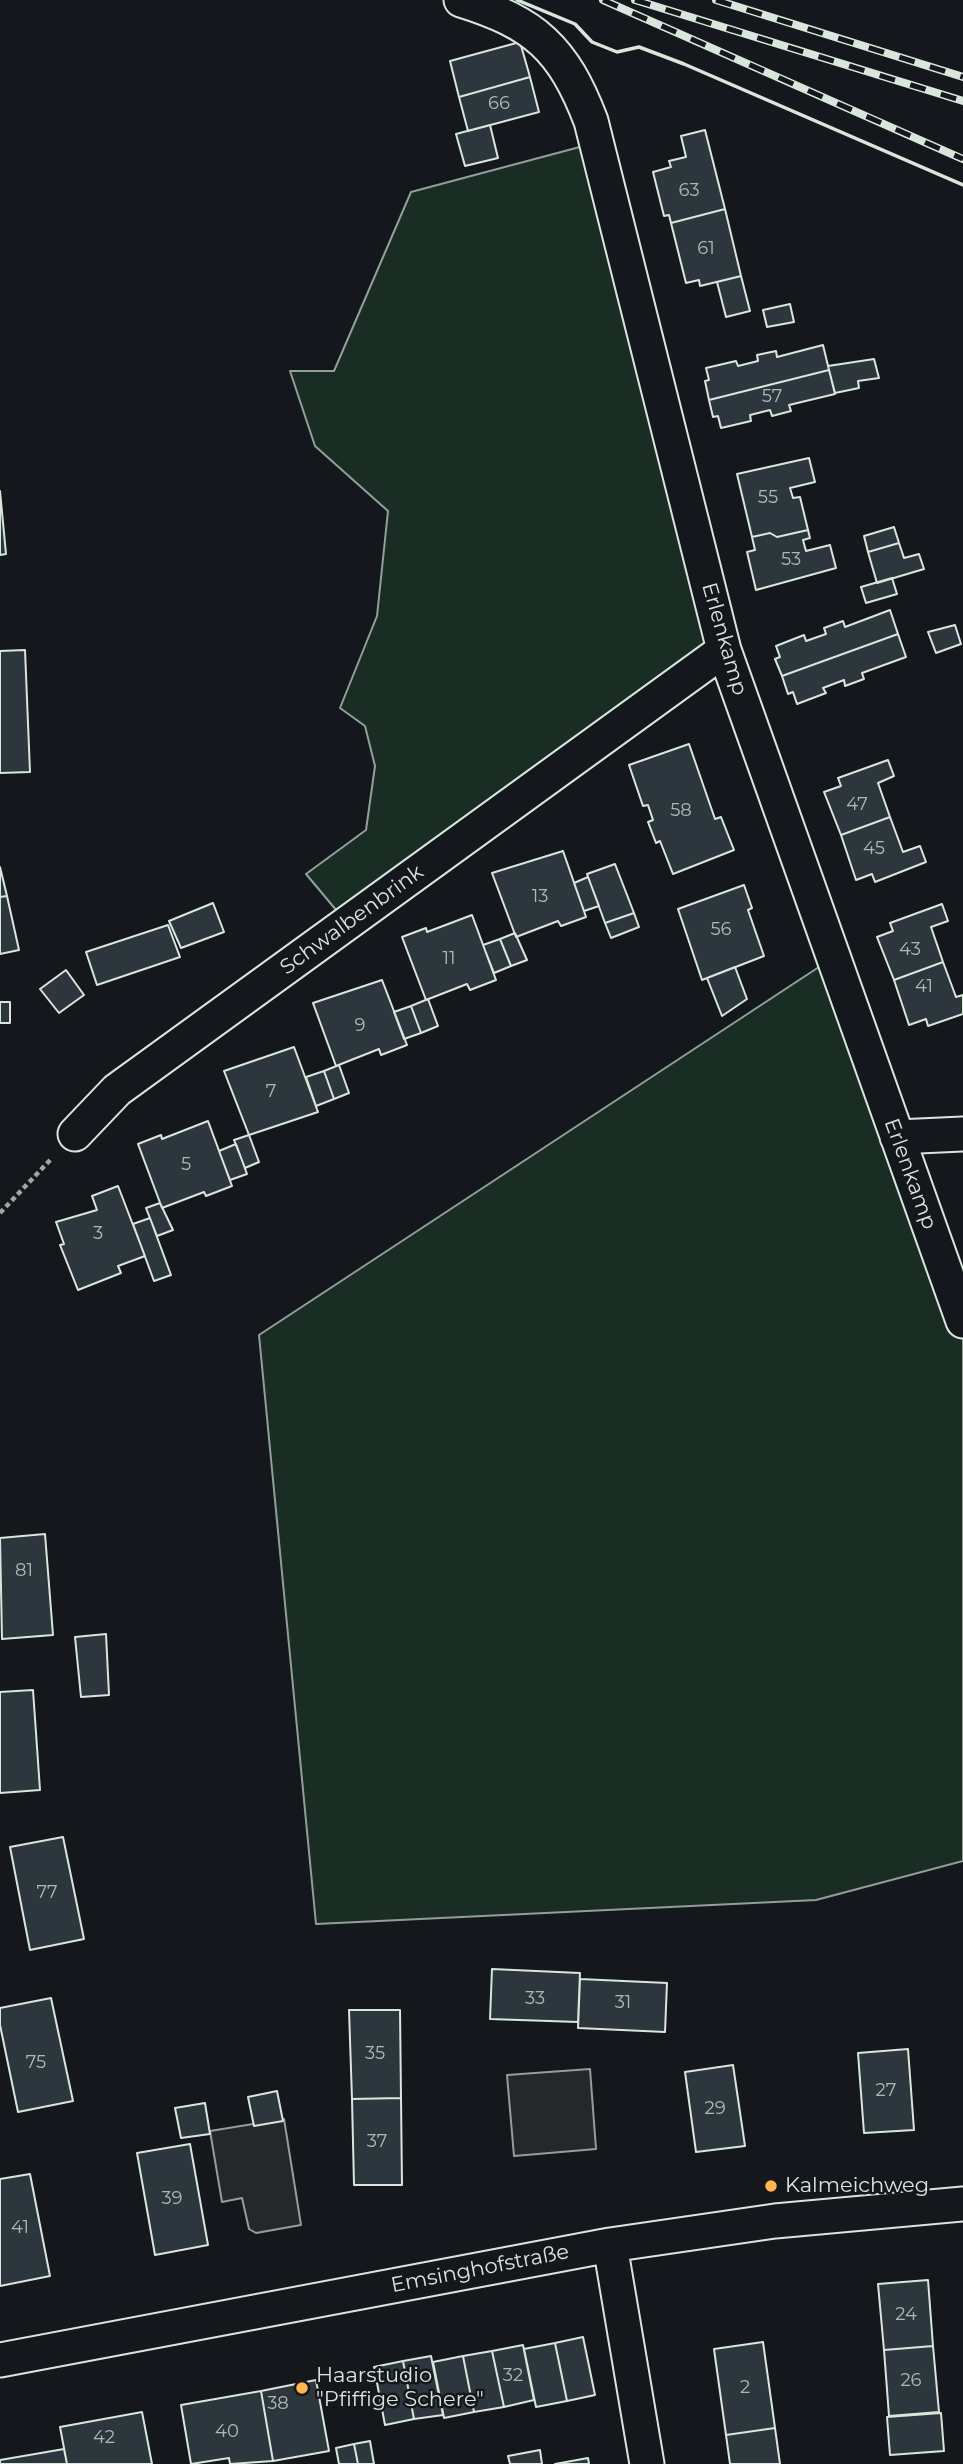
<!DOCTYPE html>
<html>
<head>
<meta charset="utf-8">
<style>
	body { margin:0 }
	canvas { display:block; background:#14181c }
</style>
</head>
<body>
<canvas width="963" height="2464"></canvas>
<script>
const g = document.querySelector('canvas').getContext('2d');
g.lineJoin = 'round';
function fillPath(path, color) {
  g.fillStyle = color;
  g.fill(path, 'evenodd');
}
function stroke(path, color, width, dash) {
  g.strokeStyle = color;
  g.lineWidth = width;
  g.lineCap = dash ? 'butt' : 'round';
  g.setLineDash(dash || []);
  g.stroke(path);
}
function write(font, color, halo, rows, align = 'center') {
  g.font = font + ' Montserrat,sans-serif';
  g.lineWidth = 5;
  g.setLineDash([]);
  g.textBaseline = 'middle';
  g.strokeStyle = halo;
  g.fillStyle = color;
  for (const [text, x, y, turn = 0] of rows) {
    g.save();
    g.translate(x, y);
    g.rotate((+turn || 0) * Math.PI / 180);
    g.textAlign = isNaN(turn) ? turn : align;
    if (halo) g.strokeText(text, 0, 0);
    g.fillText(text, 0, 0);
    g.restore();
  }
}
const green = new Path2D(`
	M591 144 720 650 347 923 306 874 366 830 375 766 365 726 340 708 377 616 388 511 315 446 290 371H334L411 192Z
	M825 963 963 1340V1861L816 1900 316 1924 259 1335Z`);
fillPath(green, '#1a2d24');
stroke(green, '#939e99', 2);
const parking = new Path2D(`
	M590 2069 596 2149 514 2156 507 2075Z
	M284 2119 301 2225 256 2233 249 2229 242 2198 222 2202 210 2131Z`);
fillPath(parking, '#24282b');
stroke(parking, '#939e99', 2);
const building = new Path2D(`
	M520 42 530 77 459 97 450 61Z
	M530 77 539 112 468 131 459 97Z
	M490 125 498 158 465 166 456 134Z
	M705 130 725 209 671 223 669 215 664 216 653 172 671 167 669 161 686 157 681 136Z
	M725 209 741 276 700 286 699 280 686 283 671 223Z
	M741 276 750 311 726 317 717 282Z
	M790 304 794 322 767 327 763 310Z
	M823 345 829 370 709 400 705 381 709 380 706 368 736 361 738 366 758 361 757 355 776 351 777 357Z
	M874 359 879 378 858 381 859 388 835 393 828 366Z
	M829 370 835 394 789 405 791 411 772 416 770 410 750 415 751 421 721 428 718 416 713 417 709 400Z
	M809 458 815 482 790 488 793 498 800 497 808 530 777 537 770 533 752 537 737 474Z
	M0 491 6 554 0 555Z
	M894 527 899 543 868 552 864 536Z
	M808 530 810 538 803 540 806 551 830 545 836 568 756 590 747 552 755 550 752 537 770 533 777 537Z
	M899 543 904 558 919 554 924 569 877 583 868 552Z
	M892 578 897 594 866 603 861 587Z
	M890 610 898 634 782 676 775 659 780 657 776 646 804 635 806 641 826 634 824 628 843 621 845 627Z
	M955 625 961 644 936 653 928 632Z
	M898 634 906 657 862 673 864 679 845 686 844 680 823 688 826 693 797 704 793 692 788 694 782 676Z
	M25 650 30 772 0 773V651Z
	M689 744 715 819 721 817 734 850 673 874 660 841 656 843 648 822 653 820 648 805 643 806 629 765Z
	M888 760 894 776 878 783 890 817 841 835 824 792 841 786 838 778Z
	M890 817 903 852 920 846 926 862 875 882 872 874 856 880 841 835Z
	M563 851 586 917 561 926 558 921 516 937 492 873Z
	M615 864 634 913 605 923 587 874Z
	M0 867 7 896 0 897Z
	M588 877 599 906 584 911 574 883Z
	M744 885 752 908 748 910 764 956 702 980 678 909Z
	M7 896 19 950 0 954V897Z
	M213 903 224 932 181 948 169 921Z
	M942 904 948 921 931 927 943 962 894 980 877 937 893 931 890 923Z
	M634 913 639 927 611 938 605 923Z
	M472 915 496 980 470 990 467 984 426 1000 402 937 426 928 427 932Z
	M168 925 180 957 97 985 86 952Z
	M515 933 527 960 511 966 500 939Z
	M500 939 511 966 494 973 483 945Z
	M943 962 956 997 963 995V1014L928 1026 926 1019 909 1025 894 980Z
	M735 967 747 999 722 1016 707 978Z
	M66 970 84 995 59 1013 40 989Z
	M382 980 407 1045 381 1055 379 1049 336 1066 313 1003Z
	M428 999 438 1026 421 1033 411 1006Z
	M0 1002H10V1023H0Z
	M411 1006 421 1033 404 1039 394 1012Z
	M294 1047 318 1112 249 1135 224 1071Z
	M339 1065 349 1093 334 1099 324 1071Z
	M324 1071 334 1099 316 1106 306 1077Z
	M208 1121 232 1186 206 1196 204 1192 162 1208 138 1144 161 1135 162 1139Z
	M249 1135 259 1162 245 1168 234 1140Z
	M236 1144 247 1174 230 1180 219 1151Z
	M118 1186 145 1256 118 1266 121 1273 78 1290 60 1245 64 1244 56 1222 97 1210 92 1196Z
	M160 1203 173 1230 157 1236 146 1208Z
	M150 1218 171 1275 154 1281 133 1224Z
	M45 1534 53 1635 2 1639 0 1538Z
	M106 1634 109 1695 81 1697 75 1637Z
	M33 1690 40 1790 0 1793V1692Z
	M63 1837 84 1939 30 1950 10 1847Z
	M492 1969 580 1973 578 2022 490 2019Z
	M580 1979 667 1983 665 2032 578 2028Z
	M51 1998 73 2101 18 2112 0 2025V2008Z
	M349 2010H400L401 2098 352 2099Z
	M908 2049 914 2130 864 2133 858 2053Z
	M733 2065 745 2146 696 2152 685 2072Z
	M277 2091 283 2121 254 2126 248 2097Z
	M401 2098 402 2185H354L352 2099Z
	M205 2103 210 2134 181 2138 175 2108Z
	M190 2144 208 2245 155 2255 137 2153Z
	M30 2174 50 2276 0 2286V2179Z
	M928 2280 933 2346 884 2350 878 2284Z
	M583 2337 595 2395 567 2401 555 2343Z
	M763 2342 775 2428 726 2435 714 2349Z
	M555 2343 567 2401 536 2407 524 2349Z
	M523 2345 534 2400 504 2407 492 2351Z
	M933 2346 939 2412 889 2416 884 2350Z
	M492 2351 504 2407 474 2412 463 2356Z
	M431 2356 443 2415 414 2419 403 2361Z
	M463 2356 474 2412 444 2418 433 2362Z
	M403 2361 414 2419 385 2425 374 2367Z
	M316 2380 329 2451 273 2461 261 2391Z
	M261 2391 273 2461 230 2464 229 2458 191 2464 181 2405Z
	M142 2412 152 2464H67L60 2427Z
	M941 2413 944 2451 890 2455 887 2417Z
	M775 2428 780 2464H730L726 2435Z
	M370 2441 374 2464H358L354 2444Z
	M354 2444 358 2464H339L336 2448Z
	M64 2449 67 2464H0V2460Z
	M540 2450 542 2464H510L508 2456Z
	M588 2458 589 2464H555Z`);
fillPath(building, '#2c363c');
stroke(building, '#d8e6dc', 2);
const minor = new Path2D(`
	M461 0C535 23 563 48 591 121L724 650 963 1321
	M75 1134 117 1090 724 650
	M897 1137 963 1134
	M610 2245 647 2464
	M0 2360 610 2245 775 2221 963 2204`);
stroke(minor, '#d8e6dc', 37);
stroke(new Path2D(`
	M0 1213 52 1158`), '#9da8a2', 4.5, [5, 3.5]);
stroke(minor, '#14181c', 33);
const rail = new Path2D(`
	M603 0 963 159
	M635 0 963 101
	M716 0 963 77`);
stroke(rail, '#d8e6dc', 8);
stroke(rail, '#14181c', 5, [16]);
stroke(new Path2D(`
	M517 0 575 24 592 42 617 52 639 47 684 64 963 185`), '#d8e6dc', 3.5);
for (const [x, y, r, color] of [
	[771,2186,7,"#ffb74d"],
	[302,2388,7,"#ffb74d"]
]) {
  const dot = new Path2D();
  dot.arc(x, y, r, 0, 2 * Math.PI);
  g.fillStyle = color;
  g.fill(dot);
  stroke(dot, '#14181c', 2.5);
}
write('18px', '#adbab4', null, [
	["66",499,104],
	["63",689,191],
	["61",706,249],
	["57",772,397],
	["55",768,498],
	["53",791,560],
	["47",857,805],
	["58",681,811],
	["45",874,849],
	["13",540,897],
	["56",721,930],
	["43",910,950],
	["11",449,959],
	["41",924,987],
	["9",360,1026],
	["7",271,1092],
	["5",186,1165],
	["3",98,1234],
	["81",24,1571],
	["77",47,1893],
	["33",535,1999],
	["31",623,2003],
	["35",375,2054],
	["75",36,2063],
	["27",886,2091],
	["29",715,2109],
	["37",377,2142],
	["39",172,2199],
	["41",20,2228],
	["24",906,2315],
	["32",513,2376],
	["26",911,2381],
	["2",745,2388],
	["38",278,2404],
	["40",227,2432],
	["42",104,2438]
]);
write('21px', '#d8e6dc', '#14181c', [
	["Erlenkamp",724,639,74],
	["Schwalbenbrink",352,920,-36],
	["Erlenkamp",910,1174,70],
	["Emsinghofstraße",480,2269,-11]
]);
write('21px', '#d8e6dc', '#14181c', [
	["Kalmeichweg",785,2186],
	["Haarstudio",316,2376],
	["\"Pfiffige Schere\"",316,2400]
], 'left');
</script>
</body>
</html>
